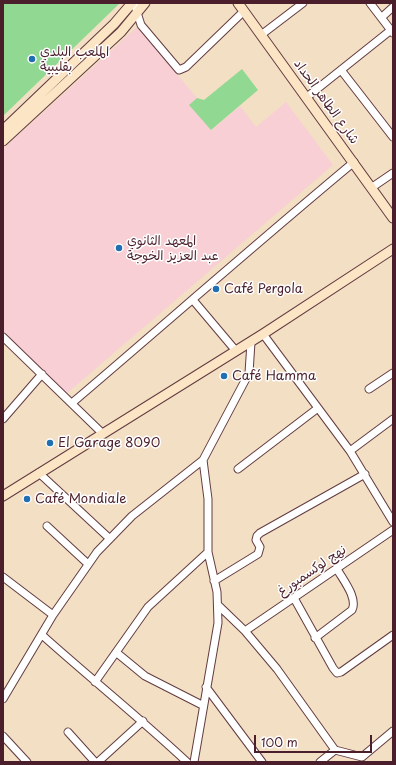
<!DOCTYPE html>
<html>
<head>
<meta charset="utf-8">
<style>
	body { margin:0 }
	#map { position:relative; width:396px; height:765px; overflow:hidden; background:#f3dfc3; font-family:"Playpen Sans",sans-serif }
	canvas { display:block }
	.frame { position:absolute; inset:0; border:4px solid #4a1f2b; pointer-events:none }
	.scale { position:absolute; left:254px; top:735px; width:118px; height:18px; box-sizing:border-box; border:2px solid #4a1f2b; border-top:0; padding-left:5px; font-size:12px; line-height:14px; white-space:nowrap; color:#4a1f2b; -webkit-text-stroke:3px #fff; paint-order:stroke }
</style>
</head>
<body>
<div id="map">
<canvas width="396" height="765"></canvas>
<div class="frame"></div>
<div class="scale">100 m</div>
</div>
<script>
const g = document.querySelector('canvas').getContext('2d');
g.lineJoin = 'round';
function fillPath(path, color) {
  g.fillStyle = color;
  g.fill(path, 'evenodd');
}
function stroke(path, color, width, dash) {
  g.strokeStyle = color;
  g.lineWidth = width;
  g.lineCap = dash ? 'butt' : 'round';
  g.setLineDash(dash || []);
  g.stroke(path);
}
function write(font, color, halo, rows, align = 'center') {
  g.font = font + ' "Playpen Sans","Playpen Sans Arabic",sans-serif';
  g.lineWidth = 3;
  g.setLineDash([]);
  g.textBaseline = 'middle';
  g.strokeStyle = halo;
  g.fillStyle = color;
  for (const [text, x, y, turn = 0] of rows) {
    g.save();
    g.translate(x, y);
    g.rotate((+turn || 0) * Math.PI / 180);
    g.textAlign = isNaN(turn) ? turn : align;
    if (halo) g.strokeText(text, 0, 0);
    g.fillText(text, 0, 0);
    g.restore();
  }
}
fillPath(new Path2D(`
	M137 27 197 98 189 105 212 130 240 106 256 127 286 102 333 165 66 394 3 332V149Z`), '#f7cfd4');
fillPath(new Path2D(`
	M3 3H120L3 116Z
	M242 69 258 90 211 130 189 105 197 98 204 100Z`), '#91d892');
const street = new Path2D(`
	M134 3 141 25 179 70 186 67 244 11
	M370 3 393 33
	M382 17 393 7
	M261 35 303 3
	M341 70 393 137
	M307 97 391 30
	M371 188 393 173
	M193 300 236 351
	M263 334 350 451 393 522
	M3 337 102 433
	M369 389 393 373
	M72 403C166 323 259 241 354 162
	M3 419 42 374
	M350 451 393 419
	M238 469 318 408
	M39 473 109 538
	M47 526 88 564
	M3 577 53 615
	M214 581 258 554 260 547 256 540 257 536 260 533 365 474
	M294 598 333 668 337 673 341 672 393 635
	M218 605 245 631 277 669 335 750
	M245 631 393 530
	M42 635C90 678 140 718 187 762
	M315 638 352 610C358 598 343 580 337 569
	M117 653 145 676 202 705
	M95 682 148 607 208 552
	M206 687 262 762
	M3 699 53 615 97 552 132 516 203 460 249 373 251 342
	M68 732 95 762
	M3 736 27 762
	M98 762 143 721
	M194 762 218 623 217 592 208 552V499L203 460
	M320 762 335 750 362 757 393 731`);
const secondary = new Path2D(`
	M238 3 393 218
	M3 130 114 24 132 3
	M3 141 121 32 145 3
	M3 496 263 334 393 249`);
stroke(street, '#633c42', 9);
stroke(secondary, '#633c42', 11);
stroke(street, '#fff', 7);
stroke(secondary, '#fce5c4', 9);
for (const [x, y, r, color] of [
	[32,59,4,"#1f6fb2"],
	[119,248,4,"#1f6fb2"],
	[216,289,4,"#1f6fb2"],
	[224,376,4,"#1f6fb2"],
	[50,443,4,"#1f6fb2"],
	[27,499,4,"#1f6fb2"]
]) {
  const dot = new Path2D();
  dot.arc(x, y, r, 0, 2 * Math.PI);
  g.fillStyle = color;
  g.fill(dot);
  stroke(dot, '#fff', 1.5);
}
write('13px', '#4a1f2b', '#fff', [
	["الملعب البلدي",40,52],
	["بقليبية",40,67],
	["المعهد الثانوي",127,241],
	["عبد العزيز الخوجة",127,256],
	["Café Pergola",224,289],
	["Café Hamma",232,376],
	["El Garage 8090",58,443],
	["Café Mondiale",35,499]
], 'left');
write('13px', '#4a1f2b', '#fff', [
	["شارع الطاهر الحداد",326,102,54],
	["نهج لوكسمبورغ",312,571,-34]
]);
</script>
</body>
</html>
